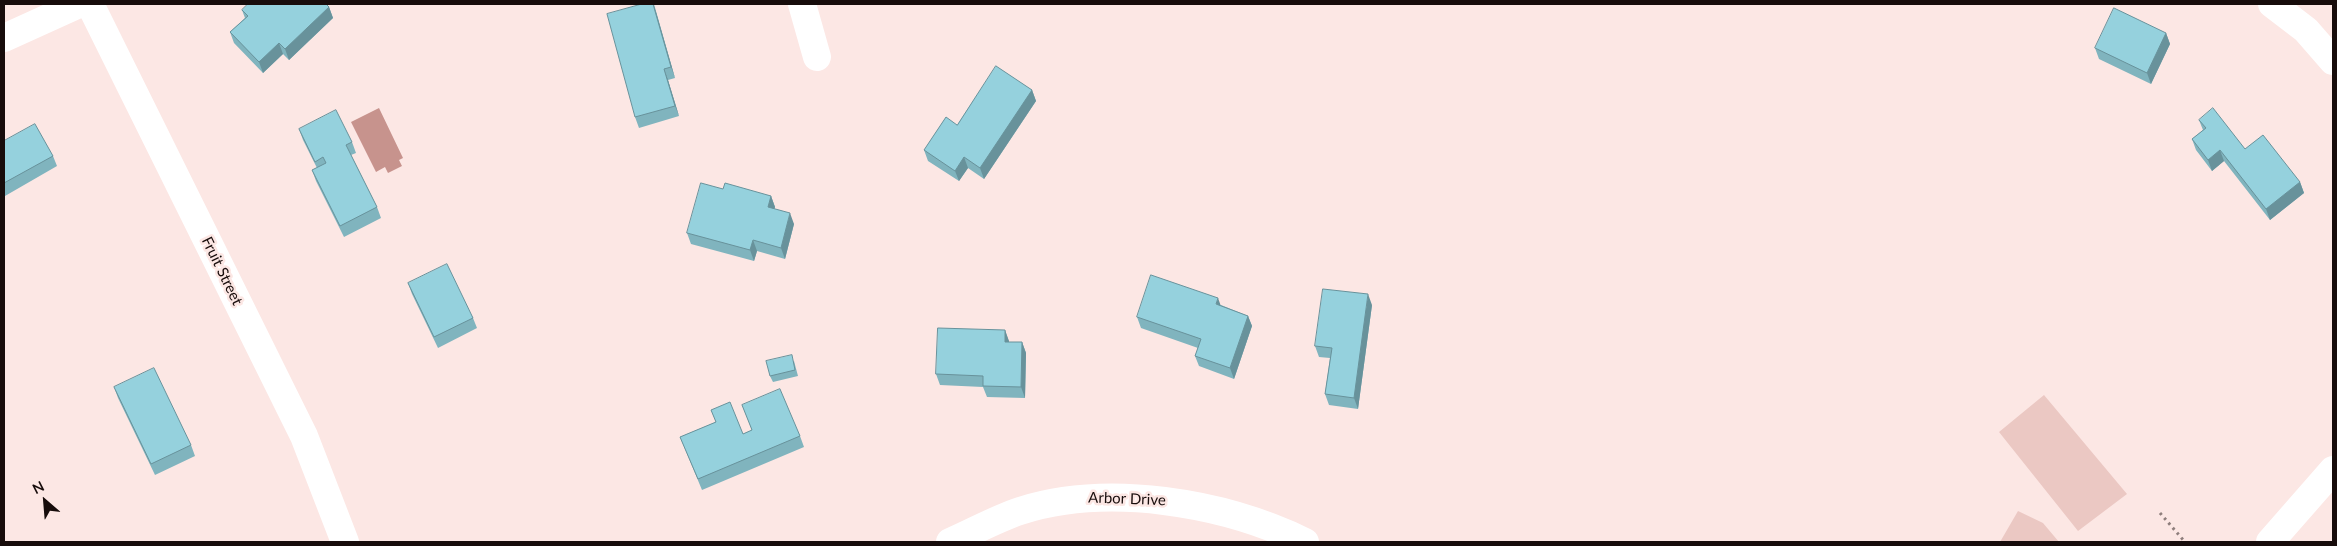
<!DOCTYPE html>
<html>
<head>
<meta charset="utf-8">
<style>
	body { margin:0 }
	#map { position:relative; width:2337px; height:546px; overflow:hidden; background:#fce7e4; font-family:Lato,sans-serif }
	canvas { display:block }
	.frame { position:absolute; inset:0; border:5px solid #170c0b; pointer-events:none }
	.north { position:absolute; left:20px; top:476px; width:50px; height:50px; -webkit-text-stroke:4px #fce7e4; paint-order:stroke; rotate:333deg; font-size:14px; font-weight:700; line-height:20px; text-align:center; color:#170c0b }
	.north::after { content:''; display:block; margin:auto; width:18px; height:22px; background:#170c0b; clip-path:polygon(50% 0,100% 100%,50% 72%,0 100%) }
</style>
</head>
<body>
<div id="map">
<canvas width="2337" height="546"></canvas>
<div class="frame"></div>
<div class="north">N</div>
</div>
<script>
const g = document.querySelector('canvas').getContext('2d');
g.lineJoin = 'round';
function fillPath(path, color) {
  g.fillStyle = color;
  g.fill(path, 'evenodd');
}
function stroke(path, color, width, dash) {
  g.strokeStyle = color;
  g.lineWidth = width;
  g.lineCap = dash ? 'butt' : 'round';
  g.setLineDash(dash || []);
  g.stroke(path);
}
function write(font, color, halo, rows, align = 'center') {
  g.font = font + ' Lato,sans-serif';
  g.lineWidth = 5;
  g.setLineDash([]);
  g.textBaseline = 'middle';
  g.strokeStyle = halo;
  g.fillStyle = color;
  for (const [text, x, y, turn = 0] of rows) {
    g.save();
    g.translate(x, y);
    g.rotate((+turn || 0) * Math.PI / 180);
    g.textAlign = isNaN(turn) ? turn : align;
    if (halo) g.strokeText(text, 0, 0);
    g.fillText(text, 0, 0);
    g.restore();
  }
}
fillPath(new Path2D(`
	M2044 395 2127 494 2078 531 1999 432Z
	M2018 511 2043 523 2059 542H2000Z`), '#ebc8c3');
fillPath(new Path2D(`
	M379 108 403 158 399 160 402 166 388 173 385 167 376 172 351 122Z`), '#c7938d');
stroke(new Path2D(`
	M2160 513 2185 542`), '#8e7e7c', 3, [2.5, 4]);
stroke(new Path2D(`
	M90 4 304 436 345 542
	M802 4 817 57
	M2272 4 2306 30 2333 61
	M4 38 79 4
	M950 542C973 532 996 519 1020 511 1107 483 1223 502 1305 542
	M2270 542 2333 470`), '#fff', 28);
fillPath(new Path2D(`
	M654 4 675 78 668 80 679 116 639 128 635 117Z
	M329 7 333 18 289 60 283 54 263 73 234 43 230 32 245 18 242 10Z
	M2166 33 2170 44 2151 84 2099 59 2095 48Z
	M1032 90 1036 101 984 179 968 168 959 181 928 161 924 150 957 125Z
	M2199 120 2245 149 2300 182 2304 193 2270 220 2224 161 2212 171 2196 150 2192 139 2203 130Z
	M299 129 352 142 356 153 351 155 377 207 381 218 344 237 316 181 312 170 317 168 303 140Z
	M4 141 53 156 57 166 5 196 4 194Z
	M723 189 771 196 775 207 774 209 794 224 785 259 757 251 754 261 691 244 687 233Z
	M408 283 473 318 477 328 438 348 412 294Z
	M1221 305 1248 316 1252 326 1234 379 1199 366 1195 356 1198 348 1141 328 1137 317Z
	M1372 305 1358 409 1329 405 1325 394 1330 358 1319 357 1315 346Z
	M1005 330 1009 342H1022L1026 353 1025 398 987 397 983 387 940 385 936 374Z
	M794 361 798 376 773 382 770 376Z
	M114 387 191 445 195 456 155 475 118 398Z
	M742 405 800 436 804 447 702 490 680 437 716 422 711 410 743 434 752 430Z`), '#80b4be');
fillPath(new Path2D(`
	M653 4 656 12 675 78 671 67Z
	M329 7 333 18 289 60 285 49Z
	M2166 33 2170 44 2151 84 2147 73Z
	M279 43 283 54 263 73 259 62Z
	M664 69 668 80 679 116 675 106Z
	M1032 90 1036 101 984 179 980 168Z
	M2220 150 2224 161 2212 171 2208 160Z
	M964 157 968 168 959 181 955 171Z
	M2300 182 2304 193 2270 220 2266 209Z
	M771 196 775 207 772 218 768 207Z
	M790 213 794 224 785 259 781 248Z
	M753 240 757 251 754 261 750 250Z
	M1368 294 1372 305 1358 409 1354 398Z
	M1218 298 1222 309 1216 304Z
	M1248 316 1252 326 1234 379 1230 368Z
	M1005 330 1009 341V353L1005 342Z
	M1022 342 1026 353 1025 398 1021 387Z`), '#68929b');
const building = new Path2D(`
	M248 4H326L329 7 285 49 279 43 259 62 230 32 248 16 242 10Z
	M642 4H653L671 67 664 69 675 106 635 117 607 14Z
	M2114 8 2166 33 2147 73 2095 48Z
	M996 66 1032 90 980 168 964 157 955 171 924 150 946 117 957 125Z
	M2213 108 2245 149 2263 135 2300 182 2266 209 2220 150 2208 160 2192 139 2206 128 2199 120Z
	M336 110 352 142 346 145 377 207 340 226 312 170 326 163 323 157 315 162 299 129Z
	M35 124 53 156 4 183V141Z
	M701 183 723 189 725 183 771 196 768 207 790 213 781 248 753 240 750 250 687 233Z
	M447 264 473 318 434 337 408 283Z
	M1151 275 1218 298 1216 304 1248 316 1230 368 1195 356 1201 339 1137 317Z
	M1323 289 1368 294 1354 398 1325 394 1332 348 1315 346Z
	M938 328 1005 330V342H1022L1021 387 983 386V376L936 374Z
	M792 355 795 370 770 376 766 361Z
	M154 368 191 445 151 464 114 387Z
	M780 389 800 436 698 479 680 437 716 422 711 410 730 402 743 434 752 430 742 405Z`);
fillPath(building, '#95d1dd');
stroke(building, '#68929b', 1);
write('15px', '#170c0b', '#fce7e4', [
	["Fruit Street",222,271,64],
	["Arbor Drive",1127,499,2]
]);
</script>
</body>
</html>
